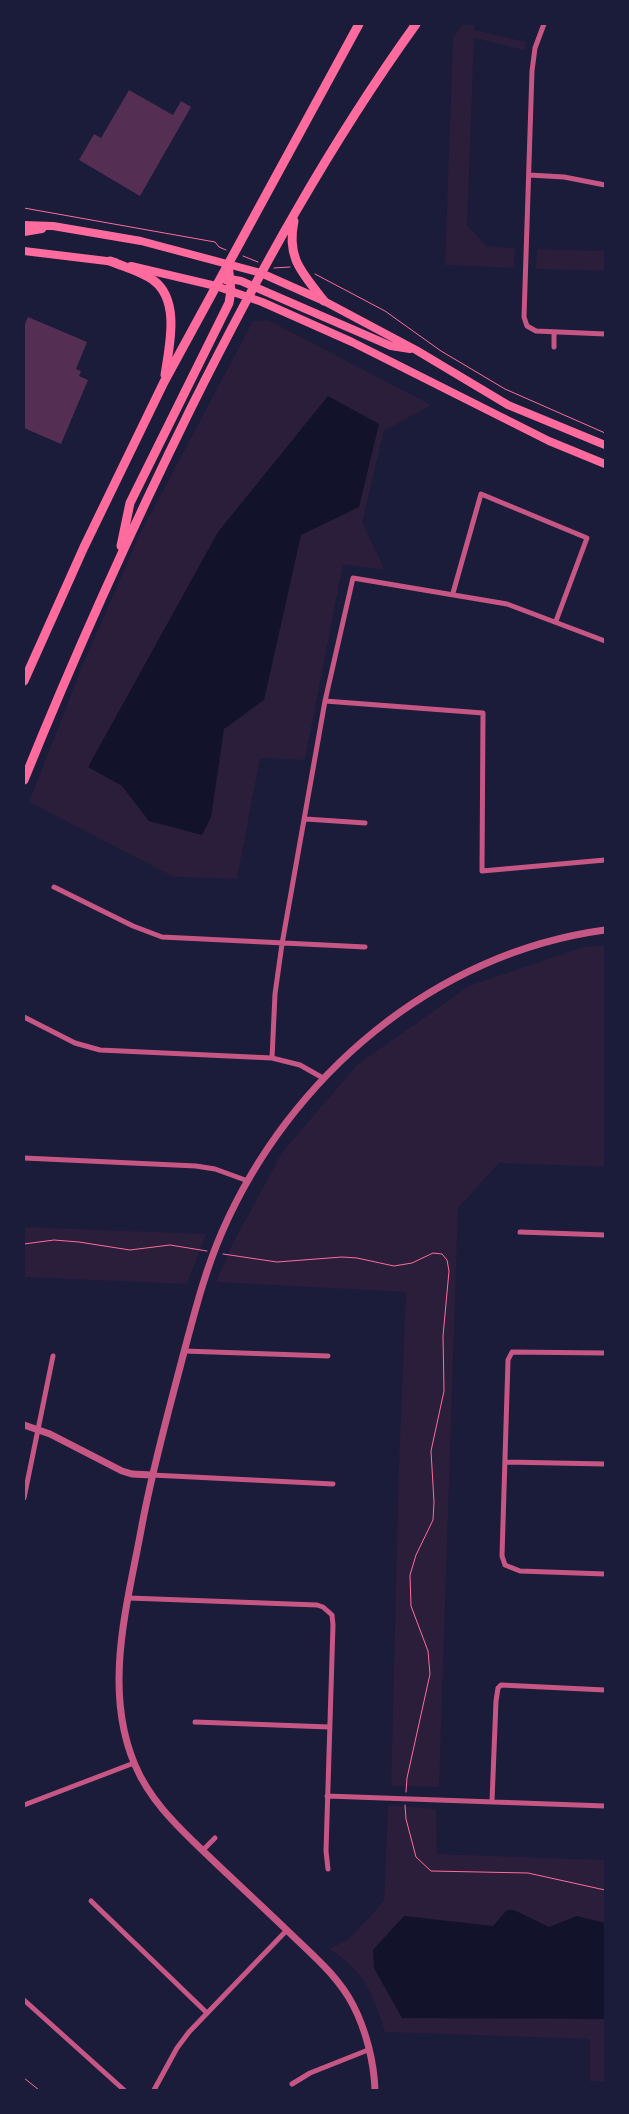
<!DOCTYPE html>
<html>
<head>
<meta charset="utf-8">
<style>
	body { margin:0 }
	#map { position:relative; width:629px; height:2114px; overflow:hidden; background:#1b1b3a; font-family:"Varela Round",sans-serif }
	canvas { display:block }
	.frame { position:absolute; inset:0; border:25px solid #1b1b3a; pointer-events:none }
</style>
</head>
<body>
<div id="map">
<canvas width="629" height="2114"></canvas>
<div class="frame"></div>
</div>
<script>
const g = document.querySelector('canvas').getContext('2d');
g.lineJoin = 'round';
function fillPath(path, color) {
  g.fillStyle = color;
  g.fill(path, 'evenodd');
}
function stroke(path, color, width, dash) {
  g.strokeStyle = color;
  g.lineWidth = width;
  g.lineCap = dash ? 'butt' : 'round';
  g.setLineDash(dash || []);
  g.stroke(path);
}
fillPath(new Path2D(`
	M463 24H474V30L526 42 524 50 474 38 467 225 486 246 515 248 514 268 445 265 453 37Z
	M537 249 605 251V271L536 269Z
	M268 320 431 405 384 431 362 522 385 570 343 564 305 760 260 758 237 879 174 877 29 802 83 664 139 536 253 321Z
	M605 945V1167L499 1163 458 1208 439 1787 391 1786 399 1464 406 1292 216 1282 233 1243 283 1151 357 1065 469 986 584 947Z
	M24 1227 206 1234 187 1284 24 1277Z
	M388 1805 436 1809 437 1854 605 1860V2082L590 2081V2039L385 2032C378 2009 369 1982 351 1966 345 1959 337 1954 329 1949L349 1939 384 1901Z`), '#2a1e3b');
fillPath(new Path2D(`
	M328 396 379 424 359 507 301 535 264 700 224 729 211 817 202 835 149 821 122 786 88 767 218 532Z
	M507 1910H514L549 1927 577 1916 605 1923V2019L402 2018 374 1968 373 1950 404 1916 493 1926Z`), '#12122b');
fillPath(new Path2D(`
	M129 90 173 115 181 101 191 107 140 196 79 160 94 134 101 138Z
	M28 317 87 342 76 369 81 371 79 376 88 380 61 444 24 428V326Z`), '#542f53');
stroke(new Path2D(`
	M24 208 215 242 219 247 226 250
	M243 256 258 262
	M274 268 290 267
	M315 274 385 311 441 351 505 389 605 433
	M24 1244 54 1240 79 1242 130 1250 170 1245 207 1251
	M223 1254 277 1262 342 1257 357 1258 394 1266 412 1263 433 1253 442 1254 447 1260 449 1271 443 1336 444 1391 431 1451 434 1502 433 1520 416 1555 410 1575 411 1606 428 1651 430 1674 407 1778 406 1792
	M405 1805 406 1819 416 1857 431 1871 528 1873 605 1890
	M24 2078 39 2090`), '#ff6b9d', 1);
stroke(new Path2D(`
	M544 24 535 48 532 71 524 317 527 326 536 331 605 334
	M529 175 564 177 605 185
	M554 347V332
	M453 593 481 494 587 538 556 621
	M325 701 483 713 482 871 605 860
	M306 819 365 823
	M54 887 133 926 162 937 365 947
	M24 1017 75 1043 100 1050 272 1058 300 1065 323 1078
	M272 1058 275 994 282 944 325 701 353 578 507 604 605 641
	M24 1158 196 1166 215 1169 248 1181
	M520 1232 605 1235
	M184 1351 328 1356
	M605 1353 512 1352 508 1360 502 1556 505 1565 520 1571 605 1574
	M506 1462 605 1464
	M152 1475 333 1484
	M24 1498 53 1356
	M129 1598 317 1605 323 1607 332 1615 333 1625 326 1851 328 1869
	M195 1722 329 1727
	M327 1796 605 1806
	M492 1801 496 1701 498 1688 501 1685 605 1690
	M24 1805 134 1763
	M203 1850 215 1838
	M91 1901 207 2013
	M24 2000 124 2090
	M292 2084 310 2073 368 2050
	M154 2090 177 2048 189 2032 287 1930`), '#c65784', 5);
stroke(new Path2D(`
	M24 1425 50 1434 122 1471 132 1474 152 1475
	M375 2090C374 2062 366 2030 353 2005 339 1978 316 1958 295 1938 263 1907 230 1877 198 1846 173 1822 149 1798 135 1765 102 1688 128 1603 142 1525 153 1466 169 1410 184 1352 195 1311 205 1271 222 1232 290 1076 434 953 605 930`), '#c65784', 7);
stroke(new Path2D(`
	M24 225 53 226 141 241 261 273 324 301 416 350 508 405 605 445
	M24 232 42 229
	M24 251 115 262
	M131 266 216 286 262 302 352 342 549 441 605 464
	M226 280 230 279 241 281 391 346 410 349`), '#ff6b9d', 8);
stroke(new Path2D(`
	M294 221C286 259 303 273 324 301
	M110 261C124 267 141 271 153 280 181 300 169 347 165 375
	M121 546 130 503 229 303 231 291 228 264
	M24 681 84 547 164 382 359 24
	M24 780C75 654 131 530 191 408 257 276 329 145 416 24`), '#ff6b9d', 9);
</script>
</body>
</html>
